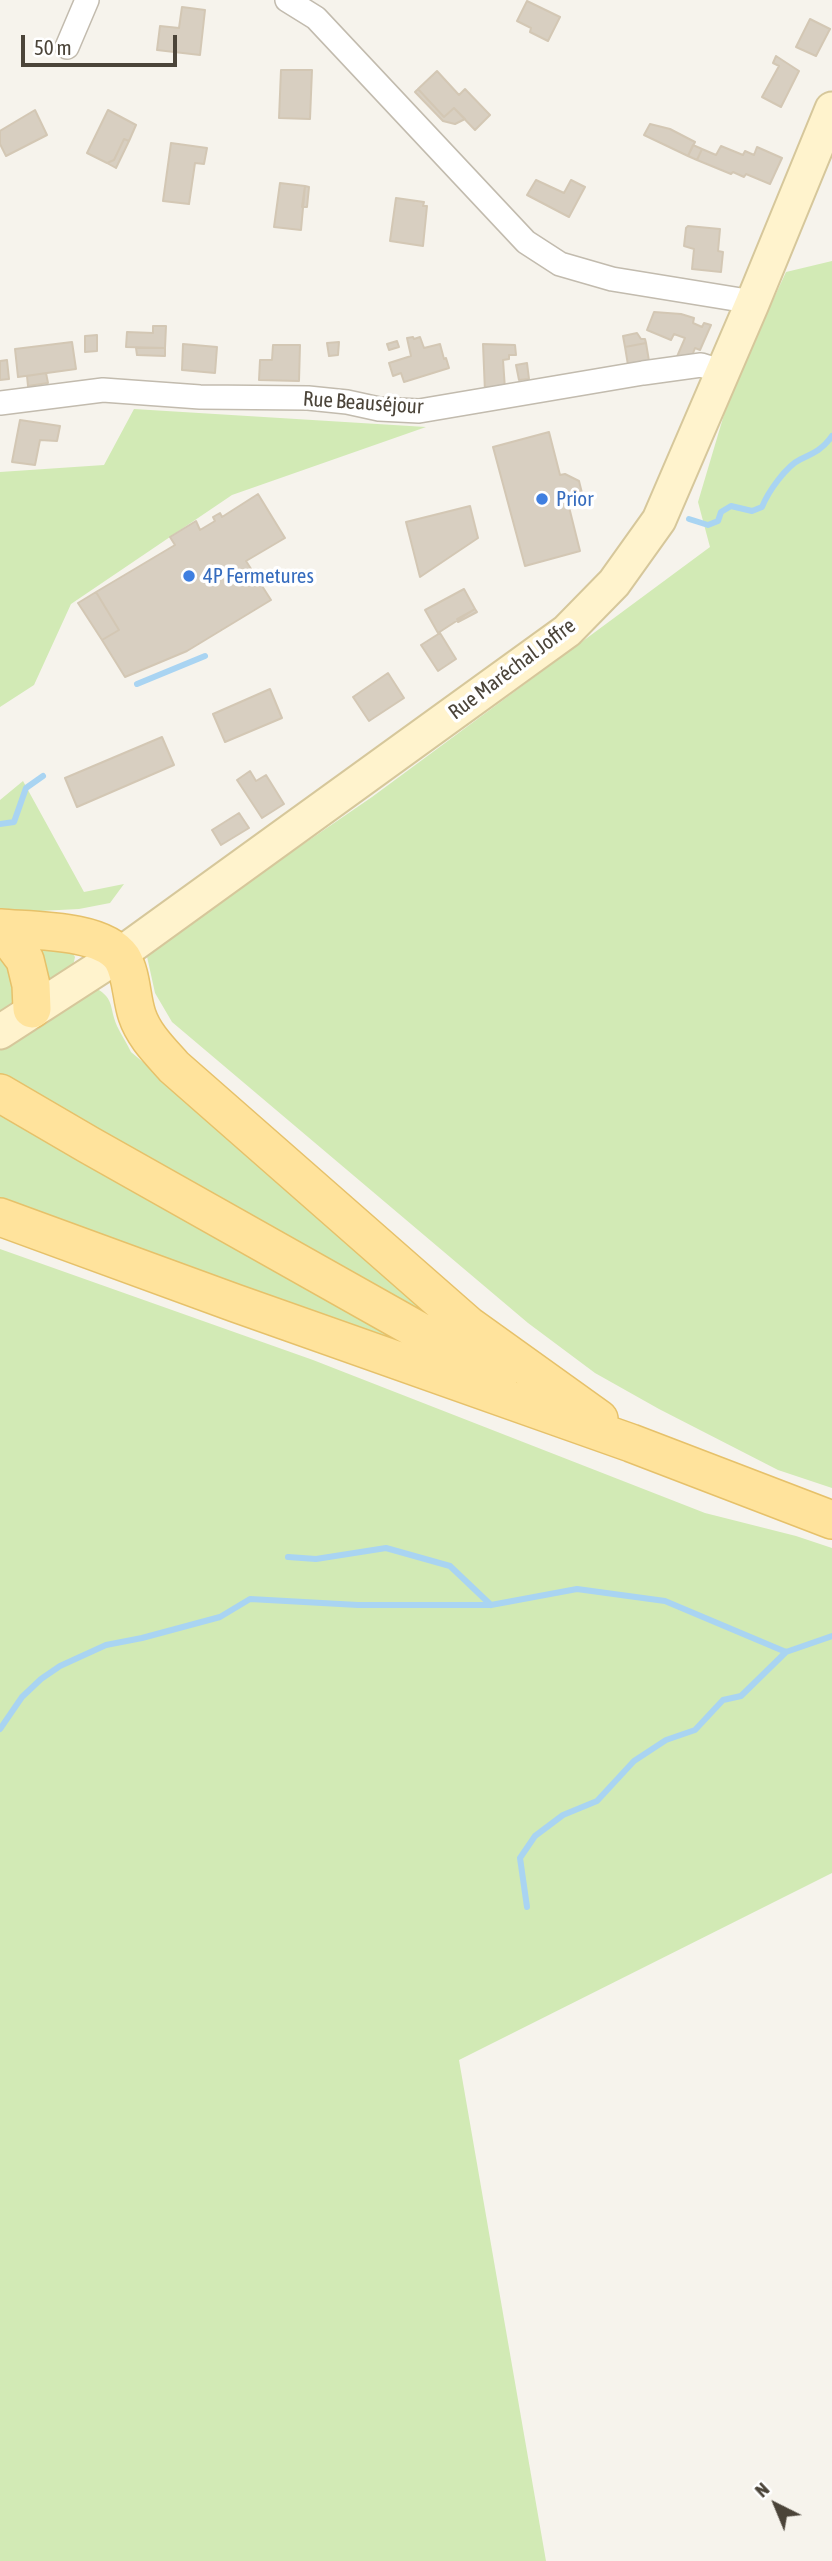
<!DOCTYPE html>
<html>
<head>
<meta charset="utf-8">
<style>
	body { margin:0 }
	#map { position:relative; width:832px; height:2561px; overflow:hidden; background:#f6f3ec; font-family:"Asap Condensed",sans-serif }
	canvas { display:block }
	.north { position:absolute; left:741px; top:2470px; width:70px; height:70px; -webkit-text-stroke:5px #fff; paint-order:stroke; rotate:317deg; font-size:19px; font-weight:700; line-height:28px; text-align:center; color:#4b4439 }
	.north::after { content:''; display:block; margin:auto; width:24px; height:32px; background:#4b4439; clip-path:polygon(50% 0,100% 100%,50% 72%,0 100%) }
	.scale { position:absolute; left:21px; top:35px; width:156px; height:32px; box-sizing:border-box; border:4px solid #4b4439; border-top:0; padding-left:9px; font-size:21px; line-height:24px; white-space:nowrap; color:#4b4439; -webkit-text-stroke:5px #fff; paint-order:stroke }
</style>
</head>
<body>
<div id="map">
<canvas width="832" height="2561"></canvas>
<div class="north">N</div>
<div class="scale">50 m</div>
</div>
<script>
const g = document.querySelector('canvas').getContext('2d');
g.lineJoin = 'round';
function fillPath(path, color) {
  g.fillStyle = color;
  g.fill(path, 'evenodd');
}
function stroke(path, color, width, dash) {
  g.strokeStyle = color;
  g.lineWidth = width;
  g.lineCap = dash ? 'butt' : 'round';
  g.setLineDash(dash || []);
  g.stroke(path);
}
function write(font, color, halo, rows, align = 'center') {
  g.font = font + ' "Asap Condensed",sans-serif';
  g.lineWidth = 7;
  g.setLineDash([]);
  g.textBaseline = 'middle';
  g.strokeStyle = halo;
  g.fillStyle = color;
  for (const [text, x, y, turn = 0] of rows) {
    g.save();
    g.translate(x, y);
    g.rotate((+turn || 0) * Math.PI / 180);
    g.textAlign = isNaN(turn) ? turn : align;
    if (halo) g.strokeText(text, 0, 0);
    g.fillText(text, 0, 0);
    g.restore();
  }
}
fillPath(new Path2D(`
	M832 261V1488L778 1470 659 1409 595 1373 528 1323 172 1022 155 993 146 952 372 797 710 547 698 502 731 391 786 272Z
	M134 409 426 427 232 495 71 604 34 685 0 707V472L104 465Z
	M23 781 84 892 124 884 110 903 79 909 0 913V800Z
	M20 939 70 949 75 957 73 966 42 988Z
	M0 952 16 984 13 1009 0 1016Z
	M91 985C116 999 108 1004 117 1026 121 1035 127 1043 131 1052L414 1291 474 1347 0 1074V1049Z
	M0 1111 407 1342 399 1349 0 1207Z
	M0 1249 313 1360 705 1513 796 1536 832 1548V1873L459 2060 546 2561H0Z`), '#d2eab5');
stroke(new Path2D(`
	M689 519 708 525 718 521 721 512 731 506 752 511 762 507C768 492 786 466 801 459 814 453 823 449 832 436
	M137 684 205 656
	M0 824 14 822 26 788 43 776
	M288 1557 316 1559 386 1548 450 1566 491 1605
	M0 1729 22 1697 41 1679 60 1666 106 1645 142 1638 220 1617 250 1599 358 1605H491L577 1589 665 1601 786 1652 832 1636
	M527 1907 520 1858 535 1836 563 1815 597 1801 634 1761 666 1740 695 1730 723 1700 741 1696 786 1652`), '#a9d4f2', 6);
const building = new Path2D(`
	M527 1 560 17 548 41 530 32 531 28 517 21Z
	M182 7 205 10 200 55 157 50 160 26 179 28Z
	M810 19 830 29 816 56 796 47Z
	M776 56 799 71 781 107 762 97 779 66 773 63Z
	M281 70H312L310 119 279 118Z
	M437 71 459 95 465 89 490 115 475 130 454 108 444 117 418 89Z
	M418 89 444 117 454 108 465 119 455 124 443 121 415 92Z
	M35 110 47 135 6 156 0 144V131Z
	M108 110 136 125 129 141 124 139 114 160 107 163 87 153Z
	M650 124 670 129 695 142 688 156 644 135Z
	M124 139 129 141 116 168 107 163 114 160Z
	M171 143 207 148 204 164 195 163 189 204 163 201Z
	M693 145 702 149 697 160 688 156Z
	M721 146 743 155 745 151 754 155 757 147 782 158 770 184 746 174 744 177 733 172 731 174 697 160 702 149 716 155Z
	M536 180 564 193 571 180 585 187 569 217 527 195Z
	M280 183 305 186 301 230 274 227Z
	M305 186 309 187 307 207H302Z
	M396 198 424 202 423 206H427L423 246 390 241Z
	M688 226 720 229 718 251 723 252 721 272 692 269 694 249 684 246 686 228Z
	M654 312 681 314 694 318 693 323 702 327 704 323 711 325 700 350 695 348 692 356 676 359 685 338 674 334 671 340 647 330Z
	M153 326H166L165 348 126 347 127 332 153 333Z
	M637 333 641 339H645L646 343 625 347 623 336Z
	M97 335V351L85 352V336Z
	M413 337 414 339 420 337 424 348 440 344 444 359 446 358 449 368 404 382 401 373 393 376 389 363 411 356 407 338Z
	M397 341 399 347 389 350 387 344Z
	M72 342 76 369 18 377 15 349Z
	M339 342 338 355 329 356 327 343Z
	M646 343 649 361 628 365 625 347Z
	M183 344 217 347 215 373 182 370Z
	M483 344 515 345 516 355H509V359L503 360 505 389 485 392Z
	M273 345H300L299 381 259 380 260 360H272Z
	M136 348H165V356L137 355Z
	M7 360 9 379 0 380V361Z
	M527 363 529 379 519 380 516 365Z
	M46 373 48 383 28 386 27 376Z
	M20 420 60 426 57 441 40 440 35 465 12 462Z
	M549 432 560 475 565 474 579 481 582 493 573 505 569 507 580 551 525 566 493 447Z
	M258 494 285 538 246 561 271 600 187 651 125 677 102 640 119 630 96 592 175 545 170 537 196 521 200 530 215 521 213 517 220 513 222 517Z
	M470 506 478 538 420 577 406 522Z
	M464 589 475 609 438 633 425 610Z
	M96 592 119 630 102 640 78 603Z
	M475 609 477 612 458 622 457 619Z
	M440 633 456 659 438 671 421 645Z
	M388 673 404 698 369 721 353 697Z
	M270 689 282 718 225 742 213 714Z
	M162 737 174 765 77 807 65 778Z
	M250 771 256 781 266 775 284 804 262 818 237 780Z
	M239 813 249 828 221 845 212 830Z`);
fillPath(building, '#d8cfc1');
stroke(building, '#d3c7b4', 2);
const street = new Path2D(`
	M287 0 316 18 526 242 560 264 612 279 741 300 752 304
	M67 47 87 0
	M0 403 103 390 200 397 308 398 347 402 379 409 419 411 643 373 701 365 723 372`);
const secondary = new Path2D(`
	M0 1032 119 955 567 631 614 583 659 520 752 304 832 109`);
const primary = new Path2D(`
	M0 928C32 931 102 929 122 958 132 975 131 997 137 1015 144 1036 160 1051 174 1067L468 1325 599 1419
	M1 928 25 960 31 985 32 1009
	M0 1093 89 1145 499 1376
	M0 1217 235 1303 631 1443 832 1520`);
stroke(street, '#c2bbae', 26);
stroke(secondary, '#d6c79b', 37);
stroke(primary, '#e6c16a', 40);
stroke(street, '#fff', 23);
stroke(secondary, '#fff3cd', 33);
stroke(primary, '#ffe39c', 37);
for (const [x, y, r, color] of [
	[542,499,7,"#3f7fe0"],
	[189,576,7,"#3f7fe0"]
]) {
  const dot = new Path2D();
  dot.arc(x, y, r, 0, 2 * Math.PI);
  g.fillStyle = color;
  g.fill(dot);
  stroke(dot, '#fff', 2.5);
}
write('21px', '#4b4439', '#fff', [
	["Rue Beauséjour",363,403,4],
	["Rue Maréchal Joffre",512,669,-37]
]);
write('21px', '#366cbe', '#fff', [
	["Prior",556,499],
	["4P Fermetures",203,576]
], 'left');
</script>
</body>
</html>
